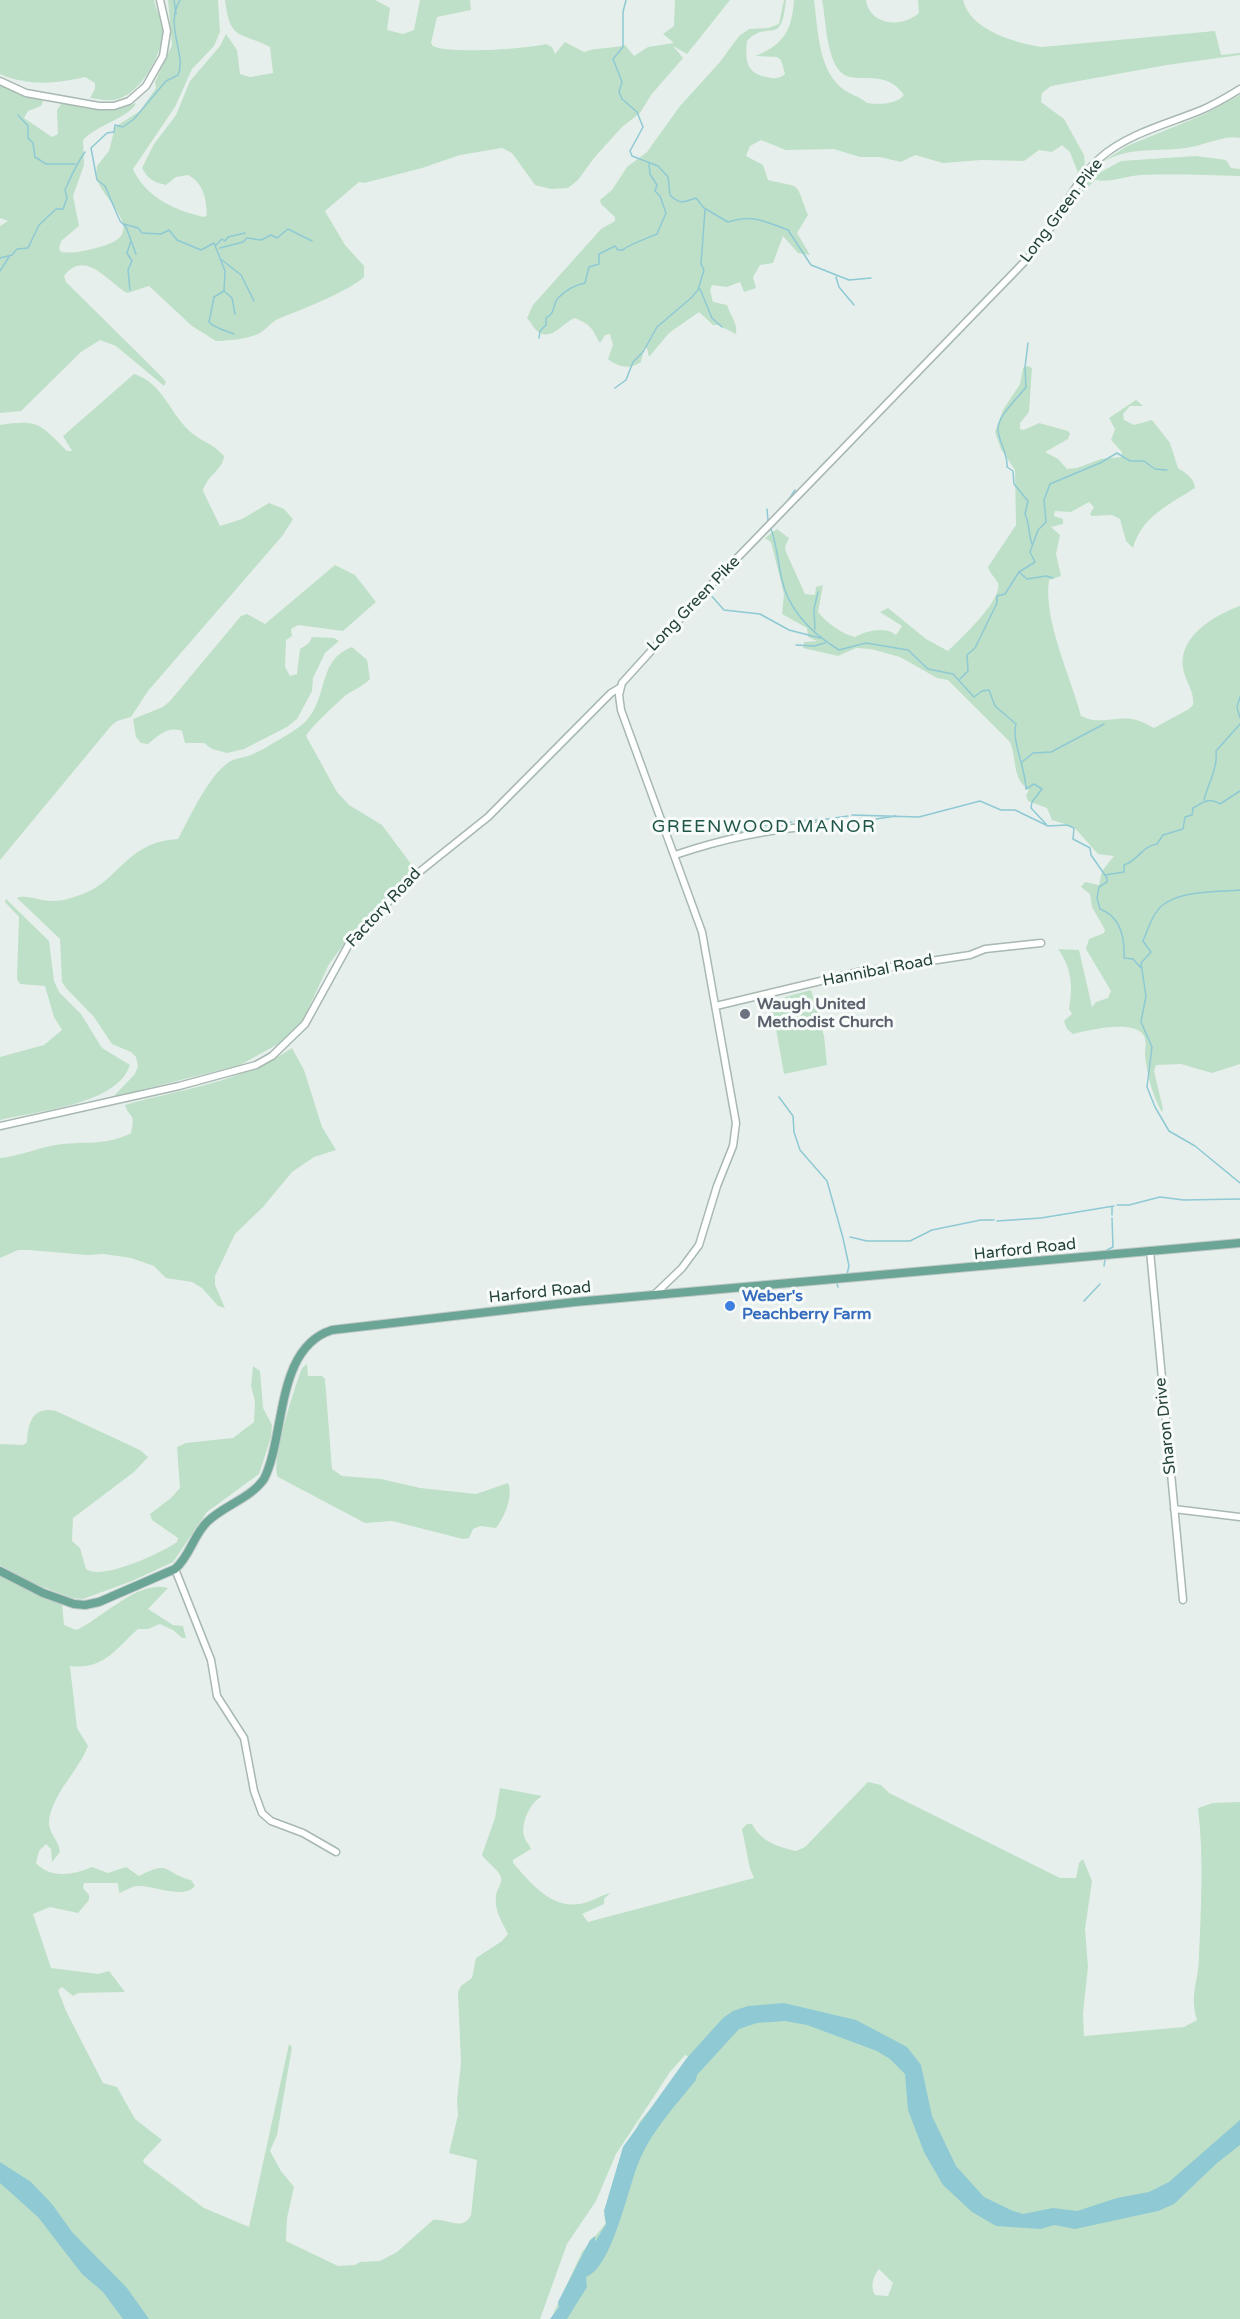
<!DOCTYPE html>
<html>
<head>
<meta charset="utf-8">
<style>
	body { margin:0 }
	canvas { display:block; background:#e6efeb }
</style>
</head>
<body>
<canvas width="1240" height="2319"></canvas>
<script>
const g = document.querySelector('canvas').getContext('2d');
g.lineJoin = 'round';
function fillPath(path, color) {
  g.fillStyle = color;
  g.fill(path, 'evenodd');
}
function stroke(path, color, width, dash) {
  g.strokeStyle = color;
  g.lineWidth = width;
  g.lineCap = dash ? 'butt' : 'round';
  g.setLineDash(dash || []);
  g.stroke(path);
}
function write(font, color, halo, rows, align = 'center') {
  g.font = font + ' "Varela Round",sans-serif';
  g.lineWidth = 6;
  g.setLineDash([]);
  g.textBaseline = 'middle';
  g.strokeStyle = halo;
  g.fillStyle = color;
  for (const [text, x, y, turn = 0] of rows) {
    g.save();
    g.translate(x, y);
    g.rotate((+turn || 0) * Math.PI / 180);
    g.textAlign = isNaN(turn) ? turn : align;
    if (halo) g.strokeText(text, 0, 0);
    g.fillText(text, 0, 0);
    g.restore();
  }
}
fillPath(new Path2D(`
	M0 0H154C156 10 163 22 163 32 162 54 141 93 118 99 109 102 100 99 90 98L95 89V83L85 77C57 84 27 86 0 74Z
	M168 0H218L220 32 214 46 192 69 175 107 133 169C145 197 176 211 204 217L207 215C206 198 204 184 188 175L176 177 166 185C153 182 148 179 142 168L154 144 176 115 190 81 220 46 226 34 237 50 240 74 250 77 273 73 270 47C239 31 230 41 225 0H375L390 8 387 30 403 34 414 30 420 0H470L471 10 437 17 431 43 433 46C448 54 527 49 546 44L552 47 555 54 565 42 584 52C597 47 610 49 625 45L634 56 648 47 674 43 663 34 674 26 675 0H730L687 54 673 46 683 58 651 95 640 113 622 127 594 158 578 180 568 188 551 189 535 185 512 153 502 148 460 155 422 168 364 183 359 182 325 211 345 245 364 266V277C349 291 301 310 280 318 272 321 266 330 258 334 246 339 228 341 216 341L192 326 149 286 127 293C108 282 85 248 64 276L66 282 162 377 166 382 164 386 116 346 100 340 81 352 21 411 0 413V226L8 221 0 218V85L43 101 41 106 28 111 24 118 52 137 58 134 57 110 62 103C95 106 101 116 136 103 132 116 95 126 83 140L84 165 73 196 79 226 61 241 59 249 61 252C76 254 88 250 103 246 146 234 110 206 99 184 96 179 96 172 97 166L109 151 115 127 140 111 156 88 155 82 172 45Z
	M784 0H786C781 49 769 18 747 41 745 59 746 74 767 77 774 79 779 79 785 74L781 60 777 57 755 56C784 45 792 30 794 0H814C818 29 818 70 843 89 851 95 859 96 867 103 879 105 897 104 904 95 884 65 852 89 838 69 826 52 826 20 822 0H866C870 26 902 28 919 13L918 0H963C970 30 1015 43 1042 47L1215 31 1221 55 1240 53V55L1167 65 1051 86 1042 93 1041 102 1064 119 1084 155 1085 165 1078 173 1070 152 1062 145 1052 152 1039 150 1024 161 982 160 943 163 915 155 901 162 880 157H860L834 149 786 150 761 140 750 146 746 156 763 165 768 180C803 189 794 179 808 215L797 233 810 255 798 253 783 236 773 263 760 265 753 277 756 288 744 292 740 282 727 287 712 285 710 290 713 302 727 305C730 315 738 323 736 334L718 325H713L699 312 669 333 649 357 647 348H644L641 362C630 370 618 367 608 359L613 345 610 334 605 335 600 343C591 328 593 326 575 318 563 322 550 344 536 330 532 326 531 322 527 318L533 305 601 229 615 221V217L601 204 600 200 612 190 627 167 647 152 680 106 720 62 739 36 749 29 768 28 779 24Z
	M1240 95V138C1229 134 1203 145 1191 147 1158 153 1131 145 1101 163L1127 146 1203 115Z
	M1196 156 1226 160 1231 168 1240 169V176C1207 175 1174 174 1141 175 1125 176 1110 183 1095 180L1083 192 1081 190 1090 178 1121 161Z
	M1028 366 1032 368 1029 412 1020 423V429L1024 430 1039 423 1068 431 1070 434 1068 439 1045 452 1058 459 1067 469 1077 468 1101 459 1122 457V452L1111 440 1115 429 1109 418 1136 400 1143 406H1130L1123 414 1124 420 1134 425 1152 420 1170 443 1178 468C1186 473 1194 478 1195 488 1169 505 1142 516 1133 548L1126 541 1120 519 1112 515 1092 516 1090 514 1094 507 1089 502 1071 512 1055 511 1054 516 1063 519V524L1051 527 1060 535 1056 554 1061 576 1049 580C1043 620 1071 677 1081 716 1100 726 1117 715 1136 720 1142 721 1148 725 1154 728L1189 709 1193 705C1195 692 1185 681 1183 668 1178 637 1214 615 1240 606V1064L1212 1073 1181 1064 1156 1065 1154 1071 1163 1109 1162 1112C1152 1095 1147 1074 1145 1055 1145 1049 1147 1042 1144 1036 1135 1019 1089 1030 1073 1034L1067 1029 1064 1021 1072 1014 1069 1009C1073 987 1072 968 1058 949L1079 950 1092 1007 1096 1002 1108 998 1111 991 1086 949 1089 939 1104 933 1105 930 1092 907 1090 894 1081 887 1085 882 1099 885 1102 871 1114 856 1098 854 1074 827 1052 820 1047 808 1028 801 1026 795 1029 790C1012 779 1017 759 1010 742L948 680 937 678 900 657 871 649 856 648 838 656 803 648 804 642 817 641 808 637 807 628 782 614 784 594 771 542 765 538 777 529 789 538 785 547 786 552 805 594 815 595 816 587 823 585 818 612C827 623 842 634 855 637 866 631 886 626 896 635L902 626 880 612 888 608 926 639 948 651C960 639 1003 600 998 583 995 577 990 574 988 567L1016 525 1015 470 1001 449 995 432 1003 410 1020 384 1023 368Z
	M134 374C164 383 170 416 193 434 205 443 212 443 224 456 223 470 206 476 203 491L220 526 242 519 269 503 284 509 293 519 283 535 148 691 131 717 117 721 111 726 0 860V425C39 419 40 424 67 451H72L63 436Z
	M335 565 355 575 376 602 343 631 298 625 291 629 292 636 286 640 285 667 290 676 297 674 300 649 309 643 312 637 334 638 339 641 325 653 313 678 312 691 297 719 287 727 244 749 227 753 212 749 204 743H185L182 731C168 726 159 735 148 744L141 743 136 737 133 719 163 707 170 701 241 616 247 614 265 624Z
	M352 647 367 660 370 679C362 687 355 689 346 695 340 700 308 730 306 736L337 792 349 805 382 825 414 868 348 939 329 964 303 1020 278 1044 240 1065 113 1097 135 1074 138 1066 136 1057 131 1052 112 1044 94 1017 66 988 62 982 60 939 17 898C26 894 42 902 53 901 61 901 72 898 80 895 120 882 125 842 178 839 190 817 208 776 229 762 235 758 244 758 251 755 261 751 299 729 306 721 329 696 317 660 352 647Z
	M6 899 49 941 54 981 59 992 81 1014 102 1048 130 1065C117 1105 36 1111 0 1120V1057L44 1045 62 1030 54 1017 45 986 20 984 17 979 19 917 5 902Z
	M811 990 824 1036 827 1065 784 1074 771 1001Z
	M292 1048 304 1070 322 1127 336 1150 314 1157 292 1172 263 1207 235 1234 215 1276V1285L225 1308 218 1306 202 1288 192 1282 166 1278 154 1266 131 1258 104 1254 87 1255 29 1250H18L0 1258V1158C20 1156 37 1148 56 1145 81 1141 108 1146 131 1133 136 1111 129 1119 125 1105 181 1089 243 1082 292 1048Z
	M307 1364 308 1376H322L325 1379 332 1469 342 1476 381 1479 420 1488 476 1494 508 1483C514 1495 504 1518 496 1528L480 1526 473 1529 469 1538 463 1539 392 1521 365 1523 278 1477C270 1463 295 1386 302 1368Z
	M253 1366 260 1371 263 1408 272 1425 271 1437 259 1474 207 1512 173 1562 132 1581 83 1599 72 1598 35 1584 0 1565V1444L23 1445 27 1442C28 1422 33 1406 56 1411L140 1450 148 1457 134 1472 73 1518 72 1541 80 1548 86 1569C102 1581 161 1553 177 1542L178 1538 152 1520 150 1514 171 1498 180 1488 177 1447 186 1443 233 1438 254 1422 255 1401 251 1386Z
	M0 1574 62 1603 64 1625 76 1630C102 1619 138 1579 168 1588L148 1609 173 1625 183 1626 186 1638H182L173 1630 160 1624 148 1629H138C115 1650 103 1670 70 1666L77 1728 88 1746C78 1772 53 1792 49 1821 48 1833 59 1840 60 1852L52 1862 51 1849 46 1844 39 1851 36 1863C50 1879 74 1875 92 1867L108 1873 126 1867 139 1876C171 1859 163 1873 191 1880L195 1886C183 1900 154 1885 138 1886 132 1886 125 1891 119 1893L118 1883H84L83 1888 89 1895V1900L78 1913 50 1907 33 1914 51 1968 98 1974 109 1971 125 1992 78 1993 73 1996 62 1987 58 1990 66 2011 103 2083 117 2087 135 2119 162 2140 143 2160 144 2163 204 2208 249 2227 289 2044 292 2047 277 2135 270 2151 281 2171 294 2187 287 2218 286 2241 338 2266 355 2265 360 2262 380 2261 397 2252 433 2220C447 2218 463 2232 471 2215L477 2160 449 2153 458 2115 457 2100 461 2063 458 1992 461 1986 472 1978 476 1958 502 1941 508 1934C502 1922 494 1910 496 1896 496 1890 502 1885 501 1878 499 1869 487 1863 482 1855L495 1818 500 1788 542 1796C530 1803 521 1822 524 1836 525 1841 530 1845 531 1849L513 1860V1863C532 1884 552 1911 584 1903 593 1901 601 1895 610 1893L604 1899V1904L582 1914 588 1922 754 1878 750 1869 742 1829 747 1824H752C761 1842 779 1847 796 1851L805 1847 868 1782 881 1785 889 1793 1060 1878H1076L1079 1863 1083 1859 1092 1881 1085 1929 1088 1967 1083 2013 1084 2036 1184 2027 1197 2020C1189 1993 1199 1982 1199 1956 1201 1907 1204 1858 1198 1808L1213 1803 1240 1802V2319H551L582 2252 606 2223 604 2215 639 2122 662 2096 689 2057 685 2055 670 2072 616 2154 596 2201 567 2244 540 2319H0ZM879 2269 893 2283 888 2296 875 2295C870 2286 873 2277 879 2269Z`), '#bfe0c8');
fillPath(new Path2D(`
	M784 2003 856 2020 907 2047 921 2065 932 2116 956 2166 984 2197 1013 2211 1023 2214 1053 2208 1077 2211 1117 2198 1149 2192 1169 2182 1240 2120V2145L1217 2163 1174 2204 1158 2211 1075 2229 1054 2225 1041 2229 996 2226 972 2212 943 2185 924 2152 908 2110 905 2074 890 2059 877 2051 807 2025 785 2021 757 2023 739 2029 697 2075 696 2080C676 2105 653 2129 640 2159 628 2186 613 2267 586 2277L587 2287 567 2319H550L559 2307 558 2302 590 2240 595 2236V2242L606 2224 604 2211 623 2147 686 2059 723 2018 733 2011 748 2006Z
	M0 2162 31 2182 52 2204 72 2232 127 2288 149 2319H123L103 2292 82 2274 38 2217 0 2183Z`), '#8ec9d4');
stroke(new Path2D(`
	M174 0 176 14
	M626 0 623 12V47L613 59 622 82 619 92 622 99 637 112 643 127 630 151 632 156 658 166 668 177 670 195C680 205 684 202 696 198L704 208 728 222C754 214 763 221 788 230L811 265 849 280 871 278
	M18 115 28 126V138L33 143 35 157 46 164H75
	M124 224 138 228 142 233 161 234 169 230 177 240 201 250 214 243 225 271 224 291
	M215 246 222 239 225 241 228 237 245 233
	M220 248 243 242 247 238 261 240 271 235 277 238 288 229 312 241
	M136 254 126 227 120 221 105 186 97 180 91 148 107 133 114 132 115 125 123 127 134 119 166 81 178 75C187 55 164 26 180 0
	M0 258 12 255 17 249 28 248 39 225 56 209H63L67 198 65 190C71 176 77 163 85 152
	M222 260 241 275 254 301
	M0 271 9 257
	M836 277 839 287 854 305
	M700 289 712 318 722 327
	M130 290 128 270 132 261 127 253 131 241
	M224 291 214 297 209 322C212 326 228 332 234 334
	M224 291 232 298 235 314
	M539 338 540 331 546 325V318C556 313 552 305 558 298 565 291 575 285 585 283L589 267 599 264V254L615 246 618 250H623C626 246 650 237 657 234L666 213 660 196 655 191 657 185 650 174 649 164
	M1028 343 1025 367 1026 387C1019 397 997 416 998 430 999 443 1008 453 1007 467L1013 471 1014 484 1028 501 1025 514C1030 524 1028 533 1032 544
	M615 388 626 380 633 362 643 352 657 327 691 298 698 290 704 270 701 264 705 210
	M785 505 795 490
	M767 509 768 520
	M767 522 775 515
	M771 529C777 545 778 563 782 580 789 611 813 634 839 650L866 643 908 650 928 669 953 674 974 697 982 691 989 690 995 706 1016 724C1011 740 1026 769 1026 789L1034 784 1042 789 1032 802 1031 808 1046 824
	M1020 573 1027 579 1046 576 1053 578
	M709 593 724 610 760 614 789 630 820 638
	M815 629 814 609 818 592
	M796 645 814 646 825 643
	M960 679 968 671 967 655 975 648 997 603V596L1005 594 1019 572 1035 562 1030 552 1038 530 1046 522 1044 500 1050 484 1100 463 1117 453 1130 461H1144L1155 469 1167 470
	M1240 697 1237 707 1240 718
	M1022 762 1033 753 1051 752 1104 724
	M1204 800C1208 784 1218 768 1216 751L1240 724
	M852 815 919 817 980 801 1001 810H1015L1048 826 1067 825 1074 828 1073 839 1090 848 1091 855 1107 878V882L1099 887 1097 898 1100 909C1121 917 1125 937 1124 958L1133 959 1142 969
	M876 819 896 816
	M820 820 848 816
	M795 821 817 820
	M762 826 792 822
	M734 834 755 828
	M1105 875 1124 872V865C1138 861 1142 846 1157 844L1163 835 1183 829 1185 817 1192 815 1193 808C1204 802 1208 797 1220 804L1240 791
	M1240 890C1217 892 1184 890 1164 904 1153 912 1148 929 1143 941L1151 952 1141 963 1146 996 1141 1022 1152 1047 1147 1087 1155 1107 1169 1131 1195 1146 1240 1183
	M779 1097 793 1116 794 1132 800 1150 827 1181 843 1238 849 1266 847 1274
	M1117 1205H1129L1160 1197 1184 1200 1240 1199
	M1112 1215V1207
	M997 1221 1041 1218 1114 1206
	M850 1237 867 1241H910L932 1230 981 1220H994
	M1105 1251 1113 1247 1112 1218
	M1104 1266 1105 1259
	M837 1284 838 1287
	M1084 1301 1100 1284`), '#8ec9d4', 1.5);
const minor = new Path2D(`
	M0 81 26 93 99 106H114L129 101 146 86 163 56 167 31 160 0
	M675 855C722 839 767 829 817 826
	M716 1006 858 972 970 955 985 949 1041 943
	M0 1126 179 1086 256 1065 272 1056 305 1024 349 944 408 881 488 817 611 693 621 687
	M1150 1251 1183 1600
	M654 1295 682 1268 699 1245 717 1186 733 1146 736 1123 702 932 621 710 619 695 622 683 710 586 1031 255C1056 226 1073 182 1100 158 1127 134 1167 124 1199 111 1214 105 1227 97 1240 89
	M1174 1509 1240 1517
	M175 1569 211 1660 217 1696 244 1738 254 1791 262 1813 271 1821 303 1833 336 1852`);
const major = new Path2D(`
	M0 1571 43 1593 74 1604 85 1605 99 1602 175 1569C190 1556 193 1536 207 1522 224 1505 250 1499 264 1479 286 1435 275 1348 332 1330L575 1302 1240 1243`);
stroke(minor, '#a8b8b2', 9);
stroke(major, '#c2cac8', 10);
stroke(minor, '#fff', 6);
stroke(major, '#6aa596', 8);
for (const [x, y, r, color] of [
	[745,1014,6,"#6b7280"],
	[730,1306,6,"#3f7fe0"]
]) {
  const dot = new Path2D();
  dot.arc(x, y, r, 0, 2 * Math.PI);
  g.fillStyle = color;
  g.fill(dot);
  stroke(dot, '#f7fbf9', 2);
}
write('16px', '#24423a', '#f7fbf9', [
	["Long Green Pike",1062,211,-53],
	["Long Green Pike",694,604,-46],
	["Factory Road",384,908,-47],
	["Hannibal Road",878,971,-11],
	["Harford Road",1025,1250,-6],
	["Harford Road",540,1293,-6],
	["Sharon Drive",1166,1426,-96]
]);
write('bold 16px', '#5b616d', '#f7fbf9', [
	["Waugh United",757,1005],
	["Methodist Church",757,1023]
], 'left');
write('bold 16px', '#366cbe', '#f7fbf9', [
	["Weber's",742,1297],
	["Peachberry Farm",742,1315]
], 'left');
g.letterSpacing = '1.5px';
write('18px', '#1f5548', '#f7fbf9', [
	["GREENWOOD MANOR",764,827]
]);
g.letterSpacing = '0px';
</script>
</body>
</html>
